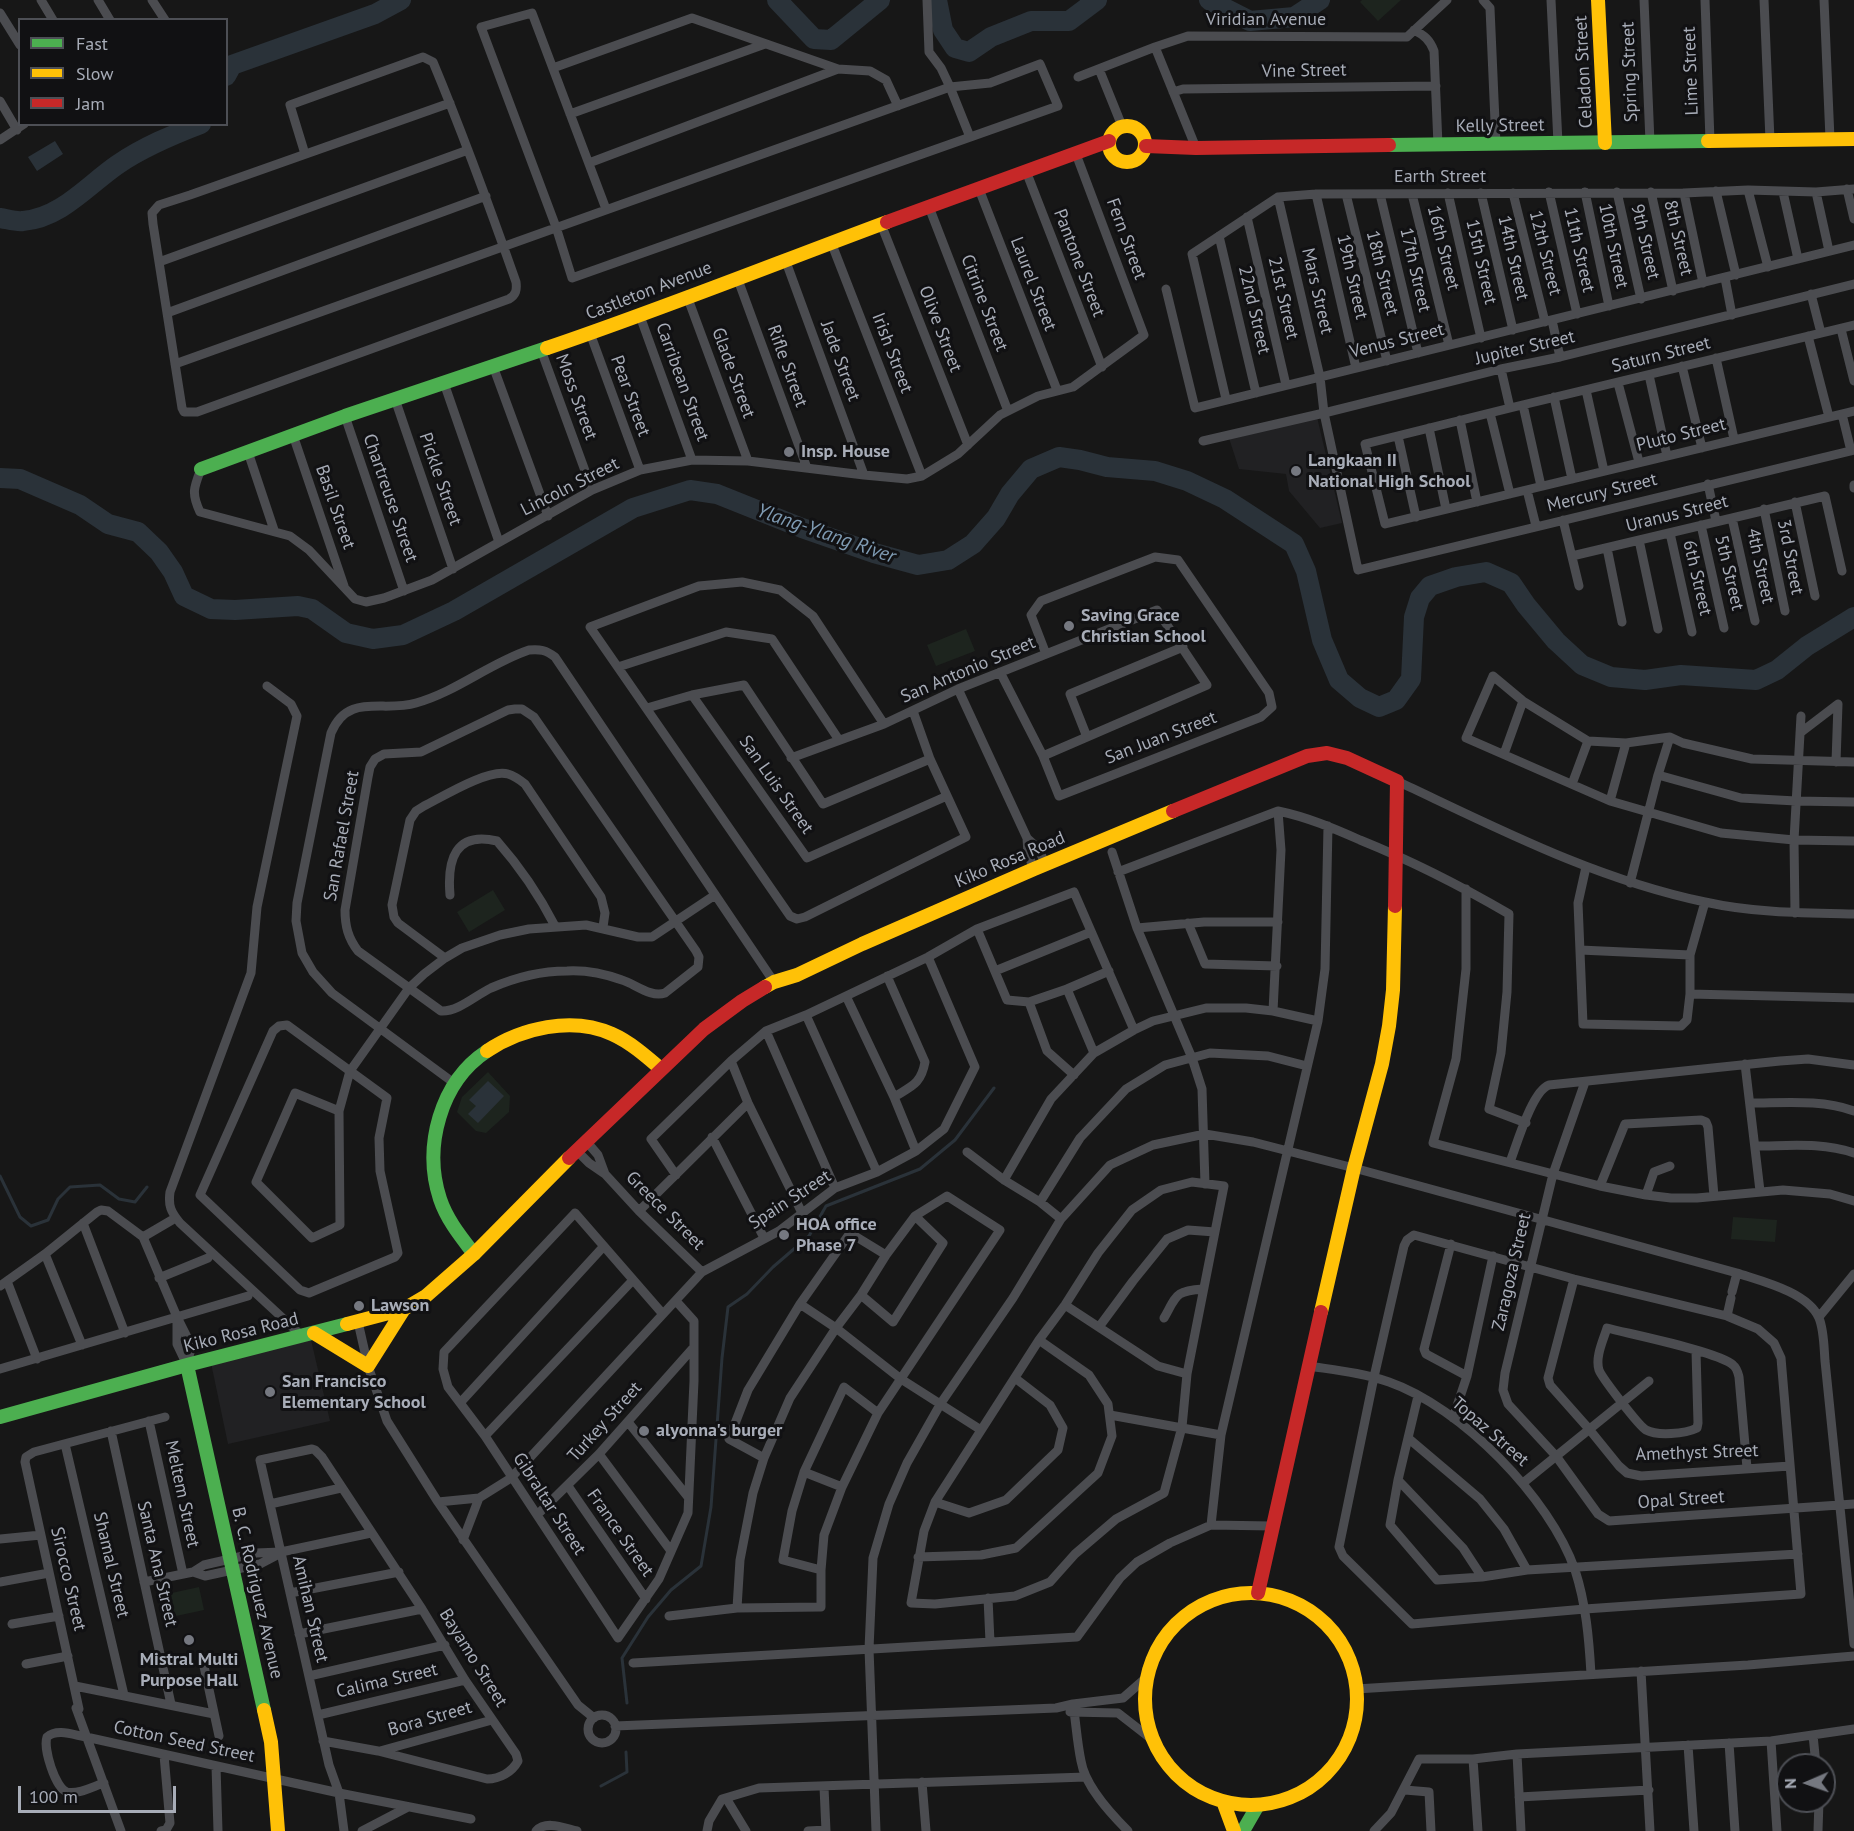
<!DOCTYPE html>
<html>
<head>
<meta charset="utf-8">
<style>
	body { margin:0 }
	#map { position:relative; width:1854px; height:1831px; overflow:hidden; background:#171717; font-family:"PT Sans",sans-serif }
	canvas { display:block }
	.legend { position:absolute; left:18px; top:18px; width:210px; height:108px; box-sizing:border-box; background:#111113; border:2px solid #4d4f55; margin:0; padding:8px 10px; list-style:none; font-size:18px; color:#a8adb8 }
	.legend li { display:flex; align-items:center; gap:12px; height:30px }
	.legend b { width:30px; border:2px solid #4d4f55 }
	.north { position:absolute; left:1776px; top:1753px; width:60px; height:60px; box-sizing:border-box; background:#111113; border:2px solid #4d4f55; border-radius:50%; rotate:268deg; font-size:16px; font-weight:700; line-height:24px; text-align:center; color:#a8adb8 }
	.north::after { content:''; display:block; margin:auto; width:21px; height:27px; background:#757880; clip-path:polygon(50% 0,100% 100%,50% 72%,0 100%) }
	.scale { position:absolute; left:18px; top:1786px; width:158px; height:27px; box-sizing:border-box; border:3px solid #a8adb8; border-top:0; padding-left:8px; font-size:18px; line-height:21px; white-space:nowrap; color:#a8adb8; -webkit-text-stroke:4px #111113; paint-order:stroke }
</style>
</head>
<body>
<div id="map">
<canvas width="1854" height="1831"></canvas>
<ul class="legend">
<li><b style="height:8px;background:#4caf50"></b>Fast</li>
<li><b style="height:8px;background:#ffc107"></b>Slow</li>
<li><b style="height:8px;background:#c62828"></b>Jam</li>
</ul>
<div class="north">N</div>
<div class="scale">100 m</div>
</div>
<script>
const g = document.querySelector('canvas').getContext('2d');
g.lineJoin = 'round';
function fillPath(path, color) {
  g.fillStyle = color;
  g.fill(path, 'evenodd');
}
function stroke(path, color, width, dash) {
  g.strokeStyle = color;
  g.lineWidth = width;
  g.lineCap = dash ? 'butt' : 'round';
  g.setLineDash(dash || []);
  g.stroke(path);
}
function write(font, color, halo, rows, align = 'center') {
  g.font = font + ' "PT Sans",sans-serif';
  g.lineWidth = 6;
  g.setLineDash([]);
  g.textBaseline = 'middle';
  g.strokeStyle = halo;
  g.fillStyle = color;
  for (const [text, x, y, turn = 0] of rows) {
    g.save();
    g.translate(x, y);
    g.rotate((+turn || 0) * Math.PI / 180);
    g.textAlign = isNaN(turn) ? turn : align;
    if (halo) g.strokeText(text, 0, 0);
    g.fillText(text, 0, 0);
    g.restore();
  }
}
fillPath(new Path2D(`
	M1317 417 1342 523 1320 528 1289 491 1286 474 1239 469 1229 438Z
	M311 1340 330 1421 228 1444 211 1363Z`), '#212123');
fillPath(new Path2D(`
	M1362 0H1401L1378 21 1360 2Z
	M966 629 975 651 936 666 927 645Z
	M493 890 505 910 469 932 457 912Z
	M488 1072 510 1096 509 1112 486 1133 476 1131 457 1112 462 1097Z
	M1733 1217 1777 1220 1775 1242 1731 1239Z
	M199 1587 204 1610 162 1619 158 1596Z`), '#1d241e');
fillPath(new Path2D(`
	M55 141 63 154 37 171 28 157Z
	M488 1081 504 1096 478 1123 468 1114 476 1106 469 1100Z`), '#2a3239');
stroke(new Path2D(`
	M0 1176 20 1217 31 1226 48 1220 58 1199 70 1187 100 1185 119 1199 135 1202 147 1187
	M627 1703 622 1658 648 1617 671 1590 701 1566 711 1507 722 1358 728 1307 747 1294 773 1267 809 1236 826 1206 920 1169 955 1140 994 1088
	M601 1786 627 1772 626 1752`), '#2a3239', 3);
stroke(new Path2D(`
	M777 0 814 39 831 40 880 0
	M937 0 943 30 955 48 969 52 991 37 1031 21H1069L1097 0
	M1209 0 1250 21 1294 17 1320 0
	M226 76 232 65 375 14 401 0
	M0 218C7 219 16 222 23 221 61 218 88 185 117 165 143 147 172 135 201 124
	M0 478 20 479 80 505 108 524 138 532 159 552 173 572 184 596 211 609 235 610 298 606 312 609 346 633 373 639 403 635 454 611 633 508 690 490 717 494 802 528 874 553 918 565 948 560 973 544 996 518 1010 494 1031 469 1059 457 1080 460 1107 467 1155 471 1187 481 1225 499 1294 544 1306 571 1322 640 1339 680 1360 698 1379 707 1396 700 1411 679 1414 617 1420 598 1430 586 1456 577 1486 572 1511 583 1526 605 1556 641 1582 665 1611 677 1645 680 1681 675 1756 680 1777 670 1807 646 1854 617`), '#2a3239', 20);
stroke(new Path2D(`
	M41 0 53 20
	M98 0 110 20
	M152 0 165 20
	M927 0 929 52 941 68 950 87 970 137
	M1483 0 1490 8 1496 144
	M1551 0 1558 143
	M1644 0 1650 142
	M1705 0 1710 141
	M1764 0 1770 140
	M1824 0 1830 139
	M0 13 20 45
	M1414 30C1424 35 1430 40 1434 51L1438 145
	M1155 47 1196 148
	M553 68 692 18 838 69 870 71 886 80 898 106
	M1099 69 1122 126
	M1078 77 1155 47 1188 36 1407 37 1447 0
	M1173 92 1183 89 1436 86
	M0 101 17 130
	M570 114 765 44
	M0 140 24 124
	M305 154 290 105 423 57 433 62C463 134 490 208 516 282 517 290 516 295 509 299L197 412H184L182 408 153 224 152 213 159 205 190 195 450 103
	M589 163 838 69
	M1026 171 1102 367
	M979 189 1057 390
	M1847 189 1854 219
	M1748 190 1768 267
	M1716 191 1736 275
	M1549 192 1577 314
	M1585 192 1609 306
	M1617 192 1641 299
	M1651 192 1673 291
	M1783 192 1798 259
	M1816 192 1829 251
	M1448 193 1481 338
	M1481 193 1513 330
	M1513 193 1545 322
	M1684 193 1703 283
	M1316 194 1356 368
	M1346 194 1387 361
	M1380 194 1418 353
	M1412 194 1449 345
	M1278 197 1320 377 1324 413 1358 570 1854 450
	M929 207 1008 411
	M1247 217 1286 385
	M881 224 968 445
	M1219 236 1256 393
	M831 242 922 476
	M785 259 864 475
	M159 262 468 150
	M737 277 807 468
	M1725 278 1732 315
	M1166 289 1195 408 1854 245
	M1811 294 1821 333
	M687 296 748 461
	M167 313 486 196
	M640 316 692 460
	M1552 320 1560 357
	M1841 329 1854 381
	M590 333 640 470
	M1808 336 1829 417
	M541 350 592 490
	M1716 358 1734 439
	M175 364 950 87 990 83 1040 64 1058 106 572 278 556 227 481 27 532 13 606 209
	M493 366 548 516
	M1682 366 1702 448
	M1501 369 1510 408 1854 325
	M1649 375 1667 456
	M444 383 499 542
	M1618 383 1639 462
	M1586 390 1604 471
	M1554 397 1572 479
	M395 399 453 569
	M1226 399 1192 254 1278 197 1316 194 1684 193 1748 190 1816 192 1854 189
	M1523 405 1541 486
	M1510 408 1365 444 1385 524 1854 411
	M1490 413 1510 494
	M1842 414 1851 451
	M345 416 404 591
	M1460 420 1477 502
	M1429 428 1446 509
	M293 435 344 586
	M1398 436 1416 517
	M1203 441 1324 413 1501 369 1560 357 1854 284
	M248 452 274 530
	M201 469C194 487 191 493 200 512L290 536 309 550 355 599 366 602 384 598 432 580 592 490 640 470 692 460 748 461 864 475 907 479 922 476 958 454 1000 415 1038 396 1073 387 1144 335 1076 154
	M1708 484 1716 521
	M1854 485V488
	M1527 490 1536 526
	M1795 502 1815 596
	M1764 509 1785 611
	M1732 518 1755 621
	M1563 520 1579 586
	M1701 525 1724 628
	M1670 533 1692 632
	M1639 540 1658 629
	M1607 548 1622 622
	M1572 556 1825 496 1842 571
	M618 667 726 632 772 639 839 740
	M1000 672 1043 756
	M267 686 291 704 297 716 257 907 251 973 170 1192C168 1206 171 1212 180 1223L302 1336
	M958 689 1027 838 1039 849 1045 864
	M692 695 807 858 947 796
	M647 708 692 695 744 685 823 804 930 759
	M515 709H522L534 717 696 951 699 957 698 967 665 993C651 998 635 984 622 980 605 974 584 970 567 971 541 971 514 978 491 988 476 995 458 1012 441 1011L358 951C348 938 345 926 345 910L368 777 370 767 375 759 384 754 421 752 508 710Z
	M884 724 813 616 780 590 742 582 699 586 590 627 790 916 797 919 805 917 966 837 930 759 913 711
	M1800 733 1838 704 1836 762
	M1087 737 1070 694 1183 647
	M1504 754 1523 701
	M791 758 884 724 958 689 1157 610 1207 685 1043 756 1059 796 1261 717 1272 707 1269 693 1178 560 1155 557 1041 601 1031 615 1046 654
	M1854 762 1752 759 1683 743 1670 737 1626 743 1588 741 1523 701 1493 676 1466 738 1610 801 1721 833 1794 840 1854 841
	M1658 775 1741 798 1796 801 1854 802
	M1397 781C1497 828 1595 879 1705 902 1754 913 1804 913 1854 914
	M1572 784 1588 741
	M1610 801 1626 743
	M1027 838 1028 854 1034 869
	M1112 852 1137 928 1192 1058 1202 1089 1205 1184
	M1586 867 1578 903 1583 1024 1681 1026 1687 1020 1690 994V955L1705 902
	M1118 872 1278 811C1307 817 1333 828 1360 840 1412 861 1461 886 1509 914L1507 992 1501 1053 1489 1109 1526 1123
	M1630 883 1658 775 1670 737
	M1466 889V969L1456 1059 1433 1143 1600 1186 1646 1195 1671 1198H1697L1783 1190 1830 1194 1854 1201
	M450 895C447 860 455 831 497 841 520 867 539 895 555 926
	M1795 913 1794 840 1801 716
	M1188 923 1205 964 1277 966
	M1137 928 1204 922H1278
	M1580 950 1690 955
	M445 958 398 923 394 917 392 905 410 820 416 811 424 806C442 797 489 768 508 774 515 776 520 780 525 784L601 897 605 913 603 927
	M995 971 1091 932
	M1109 971 1067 989 1029 1002 1007 1000 977 929 1074 892 1134 1030
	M887 976 925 1062C921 1084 912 1086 894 1097
	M1067 989 1094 1053
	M1690 994 1854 998
	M846 996 894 1097 916 1151
	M1029 1002 1047 1051 1074 1075
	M1273 1011 1281 850 1278 811
	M806 1015 877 1172
	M287 1025 387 1098 379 1138 380 1171 398 1253 395 1257 309 1293 300 1290 200 1195 273 1031 279 1026Z
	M766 1031 835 1188
	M731 1061 748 1103 802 1213
	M1745 1064 1760 1191
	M1585 1082 1553 1174 1505 1373 1503 1390 1508 1404 1556 1456 1598 1514 1609 1521 1854 1504
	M454 1083 332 993 313 972 302 953 296 921 297 903 331 733C348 692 383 713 416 703 456 692 490 663 529 650 540 649 546 650 555 657L774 982
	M1750 1103C1783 1103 1822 1099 1854 1111
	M339 1111 295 1093 256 1182 312 1238 340 1225 339 1111 350 1071 409 988 424 974 445 958 462 948 500 935 529 929 586 925 638 937H652L715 895
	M712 1137 764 1238
	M1755 1146C1788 1146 1822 1142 1854 1153
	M577 1151 589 1163 605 1174 598 1155 586 1141
	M967 1152 1004 1180 1040 1202 1061 1219
	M1510 1162C1517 1144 1532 1091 1549 1085L1780 1061 1808 1059 1854 1065
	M605 1174 639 1211 702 1272
	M676 1175 651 1139 731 1061 766 1031 806 1015 846 996 928 957 977 929
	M1004 1180 1051 1099 1094 1053 1134 1030 1153 1021 1206 1008H1246L1273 1011 1318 1021
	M1192 1182 1224 1186 1187 1374 1182 1427 1164 1493 1116 1519 1075 1554 1050 1582 1015 1596 935 1604 911 1603 924 1531 935 1502 1039 1340 1065 1305 1098 1253 1132 1210 1161 1190Z
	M1600 1186 1625 1124 1701 1120 1706 1122 1708 1127 1714 1196
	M1646 1195 1654 1172 1670 1166
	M1040 1202 1080 1138 1126 1089 1165 1065 1210 1053 1268 1056 1307 1066
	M639 1211 748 1103
	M83 1223 125 1333
	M1414 1235 1574 1279 1727 1316 1758 1329 1774 1343 1781 1358 1801 1594 1585 1609 1412 1624 1343 1556 1339 1547 1374 1377 1404 1246 1407 1240Z
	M143 1237 172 1220
	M1451 1244 1424 1349 1426 1354 1467 1376
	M45 1254 82 1345
	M159 1278 208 1258
	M1574 1279 1548 1378 1550 1385 1589 1429 1619 1466 1627 1473 1641 1476 1790 1466
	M7 1281 37 1359
	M0 1286 45 1254 97 1212 101 1210 108 1211 143 1237 177 1317 189 1341 191 1348 187 1365
	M1732 1292 1737 1273
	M861 1295 893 1322 943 1243 915 1216
	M800 1304 836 1328 901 1379 981 1430
	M1065 1305 1158 1366 1187 1374
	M662 1313 575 1213 444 1352 443 1369 448 1387 485 1436 618 1638 659 1579 688 1513 694 1381V1321L676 1301
	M1727 1316 1731 1298
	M1819 1317 1854 1274
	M1164 1318C1177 1295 1175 1291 1203 1289
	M177 1320V1344L187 1365
	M358 1322 368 1366 387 1421 438 1502 479 1498
	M1099 1327 1133 1281 1167 1239 1188 1230 1215 1232
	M1696 1351 1698 1423 1697 1428C1685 1434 1657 1436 1646 1430 1639 1426 1602 1378 1599 1370 1595 1357 1603 1341 1607 1328 1630 1334 1720 1352 1733 1365 1737 1368 1738 1373 1739 1377L1747 1468
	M1309 1366C1335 1370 1364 1373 1389 1382 1461 1407 1550 1498 1575 1570 1586 1604 1589 1639 1591 1674
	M0 1369 248 1296
	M1418 1396 1398 1480 1390 1525 1437 1580 1482 1577 1527 1570 1798 1554
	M460 1403 604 1246
	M1110 1415 1221 1435
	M1453 1418 1467 1376 1493 1256
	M149 1421 183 1574
	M628 1422 688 1497
	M111 1431 171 1704
	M485 1436 633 1280
	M1408 1438 1480 1499 1504 1529 1527 1570
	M65 1444 124 1695
	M599 1454 671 1551
	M764 1458 729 1439 748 1390 800 1304 850 1233 886 1255
	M804 1472 842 1487
	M1398 1480 1463 1548 1482 1577
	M1523 1483 1649 1381
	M568 1486 646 1599
	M438 1502 578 1705 594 1718
	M935 1502 969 1513 1006 1500 1058 1450 1063 1428 1050 1405 1015 1378
	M270 1504 341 1488
	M537 1515 599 1454 694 1347
	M1211 1525 1221 1435 1318 1021 1325 969 1328 826
	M0 1539 41 1535
	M463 1540 479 1498 511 1478 702 1272 779 1231 835 1188 877 1172 916 1151 944 1129 975 1067 928 957
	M918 1557 981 1555 1016 1548 1098 1473 1112 1436 1108 1404 1089 1375 1039 1340
	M821 1570 783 1560 792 1511 804 1472 844 1387 878 1413
	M193 1572 205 1576 260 1564 279 1554
	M0 1582 49 1573
	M144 1582 193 1572 204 1565 256 1553 281 1552 371 1533
	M290 1593 399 1572
	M988 1598 990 1642
	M669 1616 737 1608 821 1607V1570L824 1535 842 1487 878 1413 1000 1230 947 1196 915 1216 886 1255 861 1295 836 1328 790 1398 764 1458 753 1493 740 1560 737 1608
	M12 1624 59 1616
	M299 1634 422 1609
	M202 1657 219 1736
	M633 1663 1077 1637 1120 1578 1137 1562 1170 1543 1211 1525 1272 1526
	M26 1664 68 1656
	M1641 1671 1650 1831
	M309 1676 445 1645
	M75 1686 214 1714
	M1356 1689 1748 1665 1854 1656
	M1073 1704C1076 1723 1077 1742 1081 1761 1085 1786 1110 1813 1128 1831
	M76 1708 121 1831
	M79 1709 25 1462 26 1457 34 1452 165 1417
	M1070 1712 1118 1713 1154 1741
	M318 1715 465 1680
	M588 1729a14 14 0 1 1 28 0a14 14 0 1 1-28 0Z
	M615 1726 1056 1708 1073 1704 1123 1698 1147 1677
	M1813 1735 1816 1765
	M323 1741 378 1751 487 1779C500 1779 512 1772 518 1761L516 1754 465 1680 422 1609 322 1457 315 1450 312 1449 260 1460 329 1765 339 1793 344 1831
	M1771 1741 1777 1831
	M1729 1743 1735 1831
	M1688 1745 1694 1831
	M380 1751 492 1720
	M1517 1754 1521 1831
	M1473 1759 1478 1831
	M216 1766 218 1831
	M922 1782 926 1831
	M104 1783C94 1786 78 1795 67 1792 55 1788 43 1748 47 1737 57 1728 74 1735 86 1737L339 1793 471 1819
	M824 1787 826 1831
	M1405 1790 1429 1792 1431 1831
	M1519 1797 1649 1790
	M726 1798 746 1831
	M161 1831 166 1830 170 1823 164 1755
	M362 1831 408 1807
	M536 1831C546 1820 564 1828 577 1831
	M707 1831 709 1821 722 1799 759 1788 1086 1777
	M808 1831 826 1830
	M876 1831 869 1649 873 1558 889 1504 907 1463 941 1403 1013 1298 1061 1219 1110 1165 1153 1145 1205 1134 1253 1142 1354 1168 1737 1273C1761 1281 1808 1292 1819 1318 1824 1330 1824 1348 1825 1361L1854 1644
	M1374 1831 1391 1813 1419 1759H1473L1517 1754 1771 1741 1854 1729
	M1818 1831 1819 1801`), '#4b4c50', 9);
stroke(new Path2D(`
	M1389 145 1708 141
	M201 469 345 416 547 348
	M474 1254C461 1237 447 1220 440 1199 423 1147 440 1082 487 1051
	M187 1365 264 1710
	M0 1417 187 1365 347 1324
	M1243 1831 1258 1805`), '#4caf50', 14);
stroke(new Path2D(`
	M1598 0 1605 143
	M1109 144a18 18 0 1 1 36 0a18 18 0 1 1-36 0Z
	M1708 141 1854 139
	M547 348C662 309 774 264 887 222
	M765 987 774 982 797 975 862 944 1034 869 1173 811
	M487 1051C521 1028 572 1016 612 1034 630 1042 646 1056 661 1069
	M1321 1312 1354 1168 1382 1064 1389 1026 1393 990 1395 906
	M347 1324 404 1309 426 1296 474 1254 569 1158
	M314 1333 368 1366 404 1309
	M1145 1699a106 106 0 1 1 212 0a106 106 0 1 1-212 0Z
	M264 1710 271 1742 278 1831
	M1223 1801 1234 1831`), '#ffc107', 14);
stroke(new Path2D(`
	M1146 146 1196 148 1389 145
	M887 222 1109 141
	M1173 811 1307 756 1327 753 1347 758 1397 781 1395 906
	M569 1158 704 1029 742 1001 765 987
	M1258 1593 1321 1312`), '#c62828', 14);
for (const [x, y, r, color] of [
	[789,452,6,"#757880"],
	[1296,471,6,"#757880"],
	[1069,626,6,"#757880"],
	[784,1235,6,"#757880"],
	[359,1306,6,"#757880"],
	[270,1392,6,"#757880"],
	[644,1431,6,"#757880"],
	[189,1640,6,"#757880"]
]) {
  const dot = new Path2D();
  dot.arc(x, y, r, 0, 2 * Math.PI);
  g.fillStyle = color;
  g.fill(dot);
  stroke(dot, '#111113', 2);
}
write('18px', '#a8adb8', '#111113', [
	["Viridian Avenue",1266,20],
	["Vine Street",1304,71,-1],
	["Lime Street",1691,71,-92],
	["Celadon Street",1584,72,-93],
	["Spring Street",1630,72,-92],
	["Kelly Street",1500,126,-1],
	["Earth Street",1440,177],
	["8th Street",1678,238,77],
	["Fern Street",1126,239,70],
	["9th Street",1645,242,77],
	["10th Street",1613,246,78],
	["16th Street",1443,248,76],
	["11th Street",1579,250,77],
	["12th Street",1545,253,76],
	["14th Street",1513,258,77],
	["15th Street",1481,262,77],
	["Pantone Street",1079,263,69],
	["17th Street",1415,270,77],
	["18th Street",1382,273,76],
	["19th Street",1352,277,77],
	["Laurel Street",1033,284,69],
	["Castleton Avenue",649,291,-21],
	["Mars Street",1317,291,77],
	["21st Street",1283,298,77],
	["Citrine Street",984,303,69],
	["22nd Street",1254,310,77],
	["Olive Street",940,329,69],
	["Venus Street",1397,341,-14],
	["Jupiter Street",1525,348,-13],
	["Irish Street",892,353,69],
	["Saturn Street",1661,355,-14],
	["Jade Street",840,361,70],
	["Rifle Street",787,366,70],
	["Glade Street",733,373,70],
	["Carribean Street",682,382,70],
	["Pear Street",630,396,70],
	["Moss Street",576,397,70],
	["Pluto Street",1681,435,-14],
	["Pickle Street",440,479,71],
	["Lincoln Street",570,487,-27],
	["Mercury Street",1602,493,-14],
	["Chartreuse Street",390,498,71],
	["Basil Street",335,507,71],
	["Uranus Street",1677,514,-14],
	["3rd Street",1790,557,79],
	["4th Street",1760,566,78],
	["5th Street",1729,573,77],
	["6th Street",1697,578,77],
	["San Antonio Street",968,670,-23],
	["San Juan Street",1161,738,-21],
	["San Luis Street",776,785,55],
	["San Rafael Street",342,836,-80],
	["Kiko Rosa Road",1010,860,-23],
	["Spain Street",790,1200,-33],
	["Greece Street",665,1211,45],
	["Zaragoza Street",1512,1272,-77],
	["Kiko Rosa Road",241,1333,-14],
	["Turkey Street",605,1422,-48],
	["Topaz Street",1490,1432,41],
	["Amethyst Street",1697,1453,-2],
	["Meltem Street",182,1494,78],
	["Opal Street",1681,1500,-4],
	["Gibraltar Street",549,1504,57],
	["France Street",620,1533,55],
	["Santa Ana Street",157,1564,77],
	["Shamal Street",111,1565,77],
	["Sirocco Street",68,1579,77],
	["B. C. Rodriguez Avenue",257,1593,77],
	["Amihan Street",310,1609,77],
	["Bayamo Street",473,1658,58],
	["Calima Street",387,1681,-13],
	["Bora Street",430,1719,-16],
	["Cotton Seed Street",184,1742,12]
]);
write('bold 18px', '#a8adb8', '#111113', [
	["Insp. House",801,452],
	["Langkaan II",1308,461],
	["National High School",1308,482],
	["Saving Grace",1081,616],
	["Christian School",1081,637],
	["HOA office",796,1225],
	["Phase 7",796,1246],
	["Lawson",371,1306],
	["San Francisco",282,1382],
	["Elementary School",282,1403],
	["alyonna's burger",656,1431],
	["Mistral Multi",189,1660,"center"],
	["Purpose Hall",189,1681,"center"]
], 'left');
write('italic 20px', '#7f9bb3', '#111113', [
	["Ylang-Ylang River",826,534,19]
]);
</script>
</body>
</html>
